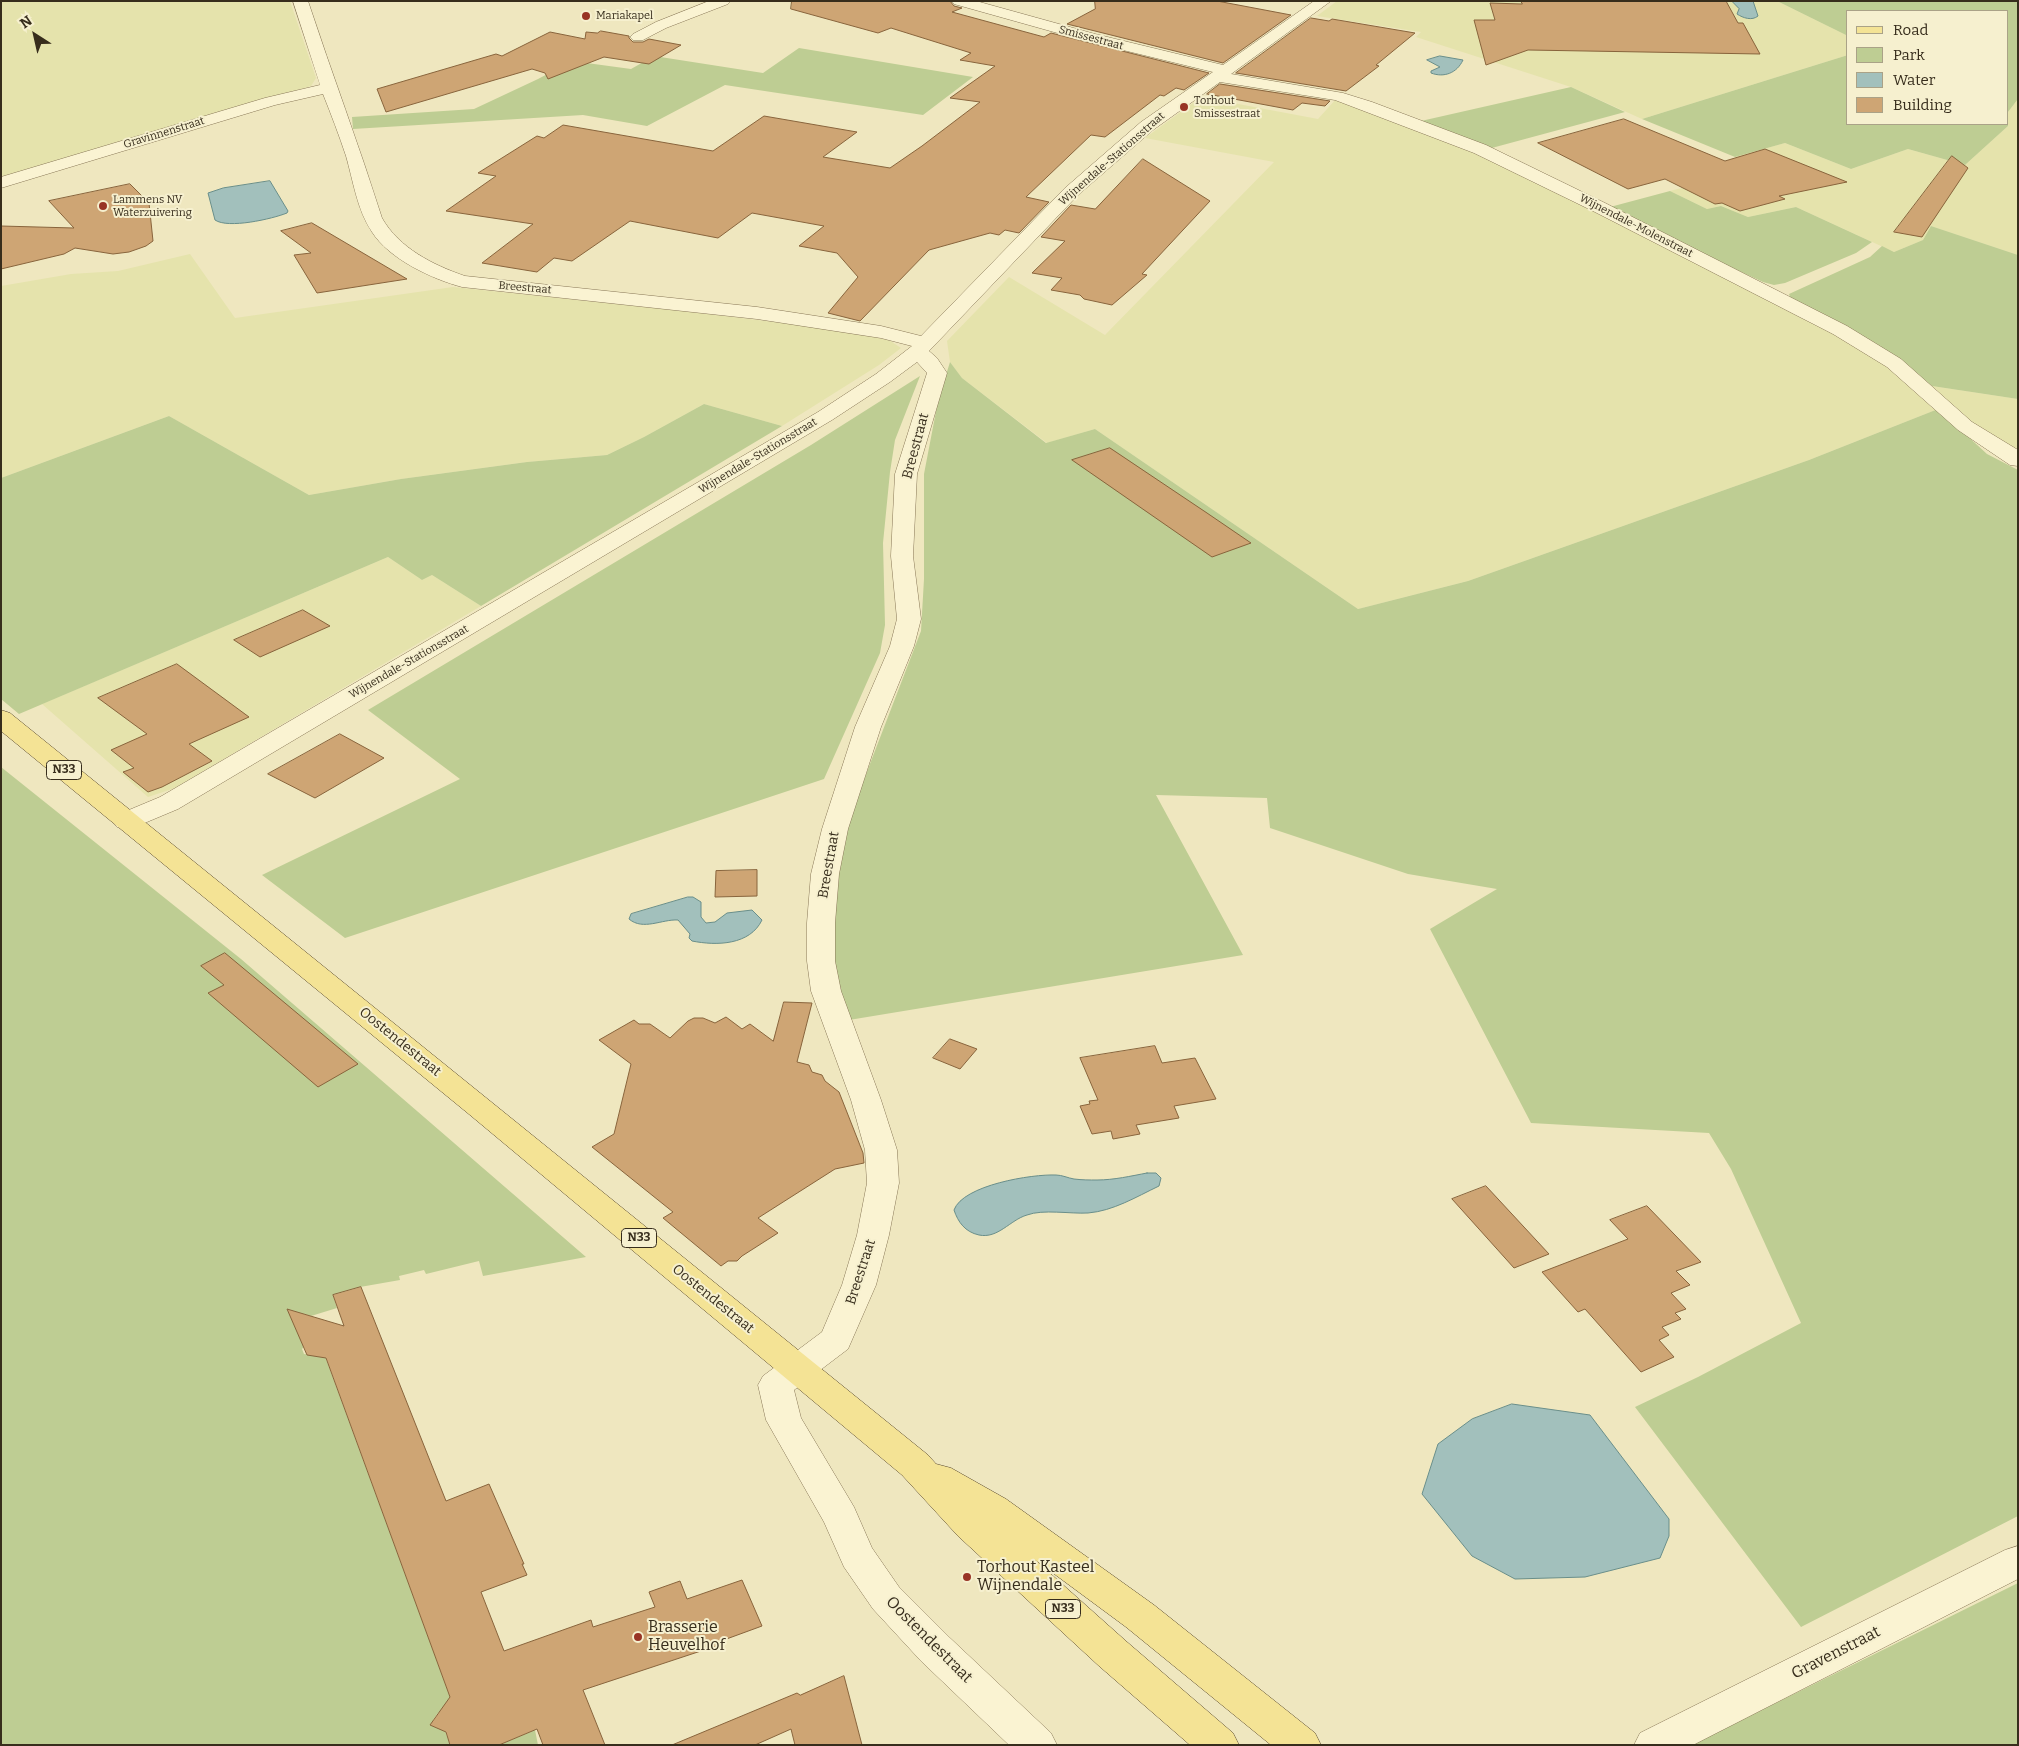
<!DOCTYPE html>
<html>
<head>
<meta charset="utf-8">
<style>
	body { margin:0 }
	#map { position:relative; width:2019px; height:1746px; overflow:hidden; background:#efe7bf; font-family:Bitter,serif }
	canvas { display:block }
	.frame { position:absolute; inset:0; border:2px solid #372d1c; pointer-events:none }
	.legend { position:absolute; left:1846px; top:10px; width:162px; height:115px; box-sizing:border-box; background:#f6f0cf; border:1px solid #aaa287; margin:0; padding:6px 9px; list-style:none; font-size:15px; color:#372d1c }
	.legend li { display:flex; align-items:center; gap:10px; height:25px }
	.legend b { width:25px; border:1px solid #aaa287 }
	.north { position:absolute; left:10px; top:10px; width:50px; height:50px; -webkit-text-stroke:4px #f6f0cf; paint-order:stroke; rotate:325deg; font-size:14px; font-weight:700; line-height:20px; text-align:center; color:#372d1c }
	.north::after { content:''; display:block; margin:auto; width:18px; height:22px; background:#372d1c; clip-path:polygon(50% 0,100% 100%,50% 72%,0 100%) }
</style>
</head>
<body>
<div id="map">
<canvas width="2019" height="1746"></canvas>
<div class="frame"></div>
<ul class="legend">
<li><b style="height:6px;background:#f4e395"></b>Road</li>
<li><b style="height:14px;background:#becd93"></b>Park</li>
<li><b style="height:14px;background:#a2c0bc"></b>Water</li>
<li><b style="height:14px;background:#cea574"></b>Building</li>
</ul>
<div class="north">N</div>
</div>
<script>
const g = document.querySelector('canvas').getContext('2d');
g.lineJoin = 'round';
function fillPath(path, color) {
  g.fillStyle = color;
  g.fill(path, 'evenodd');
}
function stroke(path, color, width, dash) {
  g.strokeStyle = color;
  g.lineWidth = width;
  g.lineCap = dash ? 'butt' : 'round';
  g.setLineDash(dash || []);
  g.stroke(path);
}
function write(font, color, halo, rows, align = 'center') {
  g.font = font + ' Bitter,serif';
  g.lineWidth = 4;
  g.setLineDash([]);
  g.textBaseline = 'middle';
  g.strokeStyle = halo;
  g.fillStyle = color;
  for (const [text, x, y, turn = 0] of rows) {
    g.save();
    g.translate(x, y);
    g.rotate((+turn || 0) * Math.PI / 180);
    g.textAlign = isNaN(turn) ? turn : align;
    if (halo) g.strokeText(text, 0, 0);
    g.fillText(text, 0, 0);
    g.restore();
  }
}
fillPath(new Path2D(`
	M1 1H290L316 78 311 86 1 178Z
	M1337 1H1777L1848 36V55L1642 119 1571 87 1416 37 1421 32 1317 16Z
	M1201 97 1318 119 1337 98 1493 159 1702 262 1893 366 1938 409 1809 460 1468 581 1358 609 1095 429 1047 443 962 378 950 362 947 341 1009 277 1105 335 1274 162 1145 138Z
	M2018 99V255L1931 226 1923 240 1894 252 1796 207 1748 217 1721 206 1707 209 1670 191 1756 169 1735 157 1785 143 1851 169 1908 149 1965 165 2008 126V112Z
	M190 254 235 318 453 287 683 311 840 330 889 340 901 348 879 365 782 426 704 404 644 437 607 455 527 462 401 479 309 495 169 416 1 478V286L71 274 118 271Z
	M1932 386 2018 399V450L1983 433 1956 411Z
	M388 557 422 580 432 575 481 606 175 788 148 797 42 704Z`), '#e5e3ac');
fillPath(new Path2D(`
	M1777 1H2018V99L2008 112V11H1848V36Z
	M799 48 973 77 923 115 725 85 647 126 583 115 353 129 352 117 474 109 538 79 572 61 631 69 654 56 763 73Z
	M1848 55V124H2008V126L1965 165 1908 149 1851 169 1785 143 1735 157 1642 119Z
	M1571 87 1625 112 1488 149 1421 121Z
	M1670 191 1707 209 1721 206 1748 217 1796 207 1872 242 1856 253 1785 283 1774 285 1763 282 1726 265 1610 207Z
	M1931 226 2018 255V399L1932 386 1886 351 1791 300 1789 294 1870 257 1882 246 1894 252 1923 240Z
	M950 362 962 378 1046 443 1095 429 1358 609 1468 581 1809 460 1938 409 1987 454 2018 470V1516L1801 1627 1635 1407 1698 1377 1801 1323 1731 1169 1709 1133 1531 1123 1430 929 1497 889 1408 874 1270 828 1267 798 1156 795 1243 955 849 1020 836 976 832 919 836 872 848 821 921 631 924 579V474L938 401Z
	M920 376 895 440 890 472 883 543 885 625 880 653 824 779 345 938 262 875 460 779 368 710 811 445Z
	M704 404 782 426 481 606 432 575 422 580 388 557 19 714 1 699V478L169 416 309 495 401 479 527 462 607 455 644 437Z
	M1 767 241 959 586 1257 483 1276 479 1261 426 1274 424 1270 399 1276 400 1280 360 1287 333 1295 337 1308 311 1316 304 1314 297 1317 306 1344 302 1349 304 1354 312 1355 322 1348 456 1713 447 1710 438 1713 433 1720 435 1727 445 1730 450 1745H1Z
	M2018 1583V1745H1691Z
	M535 1730 538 1745H499Z`), '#becd93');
const water = new Path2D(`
	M1732 1H1753L1758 16C1752 21 1743 18 1737 14L1739 9Z
	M1440 56 1463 60C1457 73 1444 78 1431 73V71L1440 67 1427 60Z
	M270 181 288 211 287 213C272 219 228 229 215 220L208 193 223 188Z
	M688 897H693L701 902V917L706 923 715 922 727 913 752 910 762 920C750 945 717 946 692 941L689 938 690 934 678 920C662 919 643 931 629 919L631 914Z
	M1147 1173H1156L1161 1178 1159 1186C1136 1197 1113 1211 1088 1213 1070 1214 1043 1209 1027 1215 1010 1220 998 1239 979 1235 965 1232 958 1222 954 1210 963 1185 1032 1174 1056 1175 1062 1175 1068 1178 1074 1179 1082 1180 1090 1180 1097 1180 1114 1180 1131 1176 1147 1173Z
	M1512 1404 1590 1415 1669 1519V1536L1660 1558 1585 1577 1515 1579 1472 1556 1422 1494 1438 1444 1472 1419Z`);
fillPath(water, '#a2c0bc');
stroke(water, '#698e8a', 1);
const building = new Path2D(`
	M792 1H950L954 6 962 8 952 12 1044 37 1051 33 1209 73 1184 90 1176 88 1164 96 1160 95 1105 137 1091 135 1026 197 1049 202 1019 233 1005 230 999 235 990 233 929 250 860 321 828 313 858 277 837 253 799 246 824 226 752 213 718 238 630 221 572 261 554 258 537 272 482 263 533 224 446 211 496 176 478 173 537 136 544 138 563 125 713 151 764 116 857 132 823 157 890 168 922 146 980 102 950 98 995 66 960 60 971 53 891 28 878 33 791 9Z
	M1095 1H1217L1291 15 1223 63 1067 24 1095 9Z
	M1521 1H1726L1738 23H1743L1760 54 1528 50 1486 65 1474 20H1495L1490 3 1522 4Z
	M1311 18 1329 21 1332 19 1415 33 1376 65 1379 66 1346 91 1236 73Z
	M601 31 629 36V38L633 42H643L649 39 681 45 649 64 604 57 548 79 545 73 532 69 386 112 377 89 496 54 502 56 550 32 585 39 586 32 597 33Z
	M1220 84 1330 101 1325 106 1302 103 1293 110 1207 94Z
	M1624 119 1725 161 1765 149 1847 182 1779 196 1785 199 1740 211 1722 203 1715 204 1665 179 1628 189 1538 143Z
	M1952 156 1968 168 1922 237 1894 232Z
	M1143 159 1210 201 1142 274 1147 275 1112 305 1084 299 1080 295 1051 290 1062 278 1032 273 1065 241 1041 237 1071 205 1095 209Z
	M130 184 149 203 153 241 146 246 129 252 113 254 75 248 64 254 1 269V226L74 228 49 201Z
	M312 223 407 279 317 293 294 255 311 253 281 231Z
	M1110 448 1207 513 1251 543 1212 557 1072 460Z
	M303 610 330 626 260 657 234 640Z
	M177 664 249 717 189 744 212 761 162 787 148 792 123 772 134 768 111 750 147 734 98 698Z
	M340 734 384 758 315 798 268 774Z
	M757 870V896L715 897 716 871Z
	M225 953 249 973 358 1064 318 1087 208 993 224 985 201 966Z
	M784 1002 812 1003 797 1062 809 1065 812 1072 822 1075 825 1081 839 1092 863 1153 864 1163 835 1169 758 1218 778 1233 742 1256 737 1261H728L721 1266 663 1218 673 1212 592 1147 614 1134 631 1064 599 1040 634 1020 639 1024H650L670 1038 688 1021 694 1018H703L715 1023 726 1017 742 1029 750 1024 773 1041Z
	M950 1039 977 1049 960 1069 933 1058Z
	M1155 1046 1162 1063 1195 1058 1216 1099 1174 1106 1179 1118 1136 1125 1140 1134 1113 1139 1111 1131 1092 1134 1080 1106 1090 1104 1089 1101 1098 1100 1080 1058Z
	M1486 1186 1549 1254 1514 1268 1452 1199Z
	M1647 1206 1701 1262 1676 1271 1690 1285 1671 1293 1686 1309 1675 1313 1681 1319 1662 1327 1669 1335 1659 1340 1674 1357 1641 1372 1585 1309 1578 1312 1542 1272 1628 1239 1610 1220Z
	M361 1287 446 1501 489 1484 524 1564H522L527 1575 481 1592 504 1651 591 1620 593 1627 655 1607 649 1592 680 1581 687 1599 742 1580 762 1626 721 1641 722 1644 583 1690 605 1745H543L537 1729 499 1745H450L446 1732 430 1725 450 1697 326 1358 307 1355 287 1309 344 1326 333 1295Z
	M844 1676 862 1745H795L791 1729 755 1745H672L797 1693 800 1695Z`);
fillPath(building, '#cea574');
stroke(building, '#88643c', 1);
const street = new Path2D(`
	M293 1H308C332 74 359 145 382 218 399 248 433 265 465 276L757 307 881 326 921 336 1065 188 1141 122 1213 72 1086 41 954 4 952 1H976L1095 34 1223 65 1314 1H1331L1231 74 1343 93 1372 102 1486 145 1605 203 1847 326 1901 359 1972 422 2018 450V466L2010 465 1958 430 1887 367 1833 334 1593 211 1474 153 1335 100 1220 82 1153 130 1077 196 929 351 937 358 947 373 917 474 913 556 921 619 914 646 881 727 848 829 839 874 835 923V961L841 991 881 1100 897 1150 899 1183 889 1235 876 1285 848 1349 794 1390 801 1418 854 1507 872 1548 899 1587 949 1637 1051 1733 1057 1745H1009L921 1661 873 1609 844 1567 824 1522 766 1420 758 1385 763 1376 822 1332 842 1285 857 1235 867 1183 865 1150 851 1100 811 991 807 961V923L811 874 822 829 855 727 890 646 897 619 891 556 895 474 927 373 917 362 890 382 832 420 178 809 135 827 126 829 117 827 113 821 117 815 160 797 818 412 876 374 912 346 881 338 757 319 462 287C432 279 389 259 372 232 357 210 353 180 346 156 339 135 331 114 323 94L275 105 1 188V177L265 98 320 85Z
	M709 1H730L728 4 666 28 643 40H633L630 37 633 34 656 22Z
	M2018 1546V1579L1693 1745H1634L1640 1733 2005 1550Z`);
const primary = new Path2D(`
	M1 710 10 713 928 1455 936 1464 951 1468 1006 1499 1154 1605 1315 1733 1321 1745H1271L1126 1627 1034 1559 1127 1642 1233 1733 1239 1745H1190L1099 1666 958 1536 902 1475 470 1115 1 731Z`);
stroke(street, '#887757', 1);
stroke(primary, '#55452c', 1);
fillPath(street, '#faf3d2');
fillPath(primary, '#f4e395');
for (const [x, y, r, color] of [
	[586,16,5,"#983425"],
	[1184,107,5,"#983425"],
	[103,206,5,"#983425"],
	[967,1577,5,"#983425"],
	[638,1637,5,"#983425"]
]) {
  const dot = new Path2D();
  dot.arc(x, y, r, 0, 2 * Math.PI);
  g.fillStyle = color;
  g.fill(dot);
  stroke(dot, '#f6f0cf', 2);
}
write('11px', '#372d1c', '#f6f0cf', [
	["Mariakapel",596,16],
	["Torhout",1194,101],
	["Smissestraat",1194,114],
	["Lammens NV",113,200],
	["Waterzuivering",113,213]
], 'left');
write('11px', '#372d1c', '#f6f0cf', [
	["Smissestraat",1091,38,15],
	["Gravinnenstraat",164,133,-17],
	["Wijnendale-Stationsstraat",1112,159,-41],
	["Wijnendale-Molenstraat",1636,226,27],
	["Breestraat",525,288,5],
	["Wijnendale-Stationsstraat",758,456,-31],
	["Wijnendale-Stationsstraat",409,662,-30]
]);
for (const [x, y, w] of [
	[64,770,35],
	[639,1238,35],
	[1063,1609,35]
]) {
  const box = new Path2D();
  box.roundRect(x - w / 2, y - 9.5, w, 19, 4);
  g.fillStyle = '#f6f0cf';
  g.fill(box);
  stroke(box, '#372d1c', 1);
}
write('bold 12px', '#372d1c', null, [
	["N33",64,770],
	["N33",639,1238],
	["N33",1063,1609]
]);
write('14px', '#372d1c', '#f6f0cf', [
	["Breestraat",916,446,-75],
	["Breestraat",829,865,-80],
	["Oostendestraat",400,1042,39],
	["Breestraat",861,1272,-72],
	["Oostendestraat",713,1299,39]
]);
write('16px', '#372d1c', '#f6f0cf', [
	["Torhout Kasteel",977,1568],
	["Wijnendale",977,1586],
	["Brasserie",648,1628],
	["Heuvelhof",648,1646]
], 'left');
write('16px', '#372d1c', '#f6f0cf', [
	["Oostendestraat",929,1640,45],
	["Gravenstraat",1836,1653,-27]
]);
</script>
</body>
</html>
